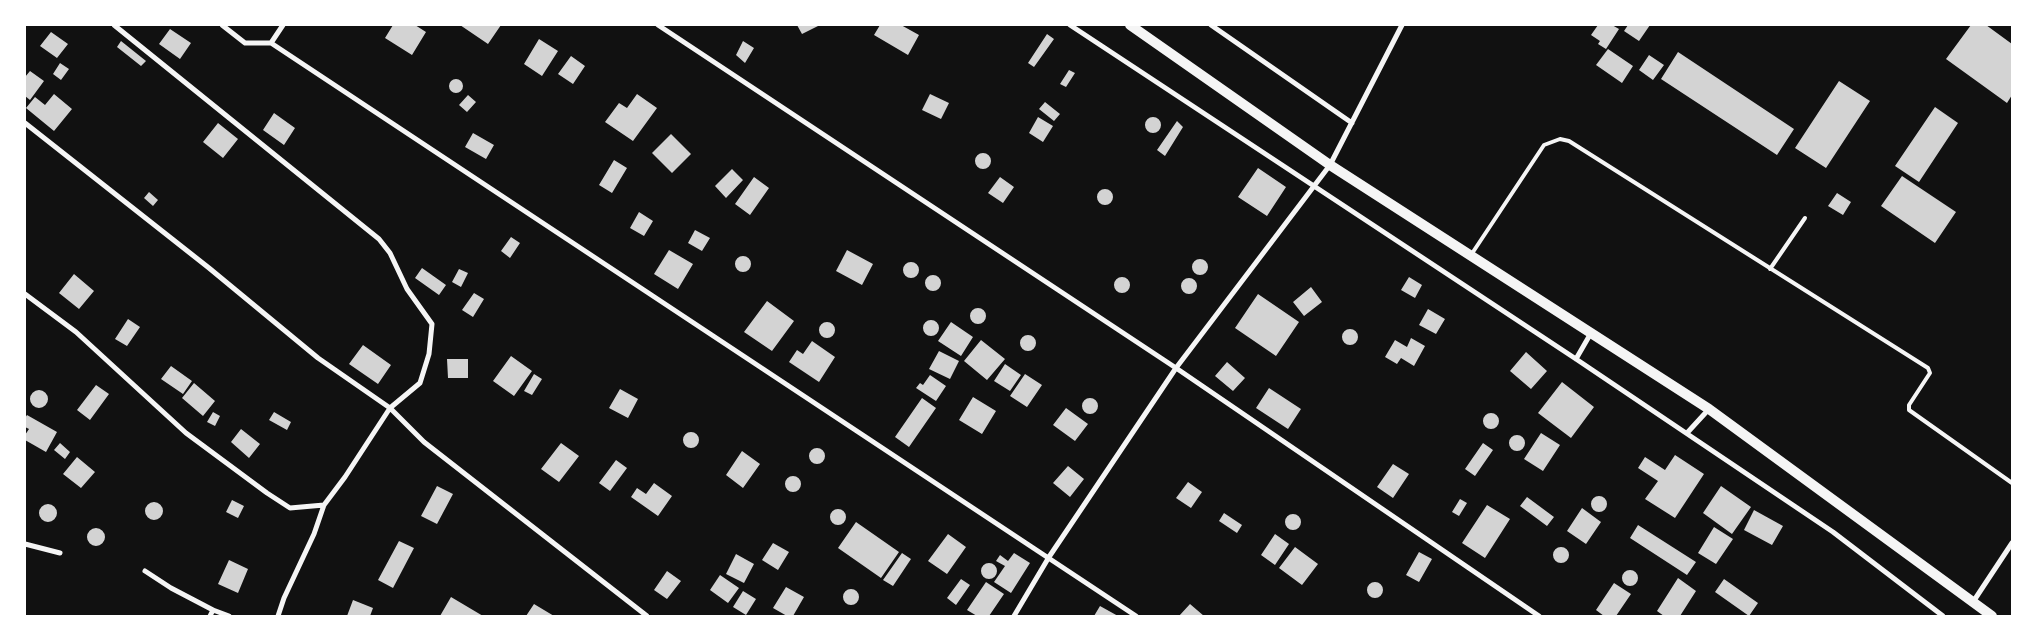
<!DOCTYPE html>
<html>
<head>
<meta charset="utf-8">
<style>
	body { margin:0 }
	#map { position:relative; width:2037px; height:641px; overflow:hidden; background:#111; font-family:"Libre Baskerville",serif }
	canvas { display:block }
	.frame { position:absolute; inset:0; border:26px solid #fff; pointer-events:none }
</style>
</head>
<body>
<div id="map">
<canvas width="2037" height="641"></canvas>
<div class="frame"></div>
</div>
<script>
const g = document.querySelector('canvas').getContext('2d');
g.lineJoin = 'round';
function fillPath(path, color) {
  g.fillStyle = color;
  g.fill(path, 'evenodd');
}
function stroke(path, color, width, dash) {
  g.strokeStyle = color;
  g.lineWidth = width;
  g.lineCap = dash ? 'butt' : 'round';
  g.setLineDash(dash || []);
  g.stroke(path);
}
fillPath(new Path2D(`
	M393 25H415L426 32 412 55 385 38Z
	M460 25H501L488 44Z
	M797 25H820L802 34Z
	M880 25H901L919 35 908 55 874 35Z
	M1598 25H1612L1619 29 1606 49 1598 44 1600 41 1591 35Z
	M1628 25H1650L1639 41 1624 31Z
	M1971 25H1986L2012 44V95L2007 103 1946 59Z
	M170 29 191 43 180 59 159 44Z
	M51 32 68 44 57 58 40 46Z
	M1047 34 1054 39 1034 67 1028 63Z
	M539 39 558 51 542 76 524 64Z
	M121 41 146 61 141 66 117 47Z
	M743 41 754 48 745 63 736 55Z
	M1608 49 1633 66 1622 83 1596 65Z
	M1678 52 1794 129 1777 155 1661 79Z
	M1649 55 1664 65 1653 80 1639 70Z
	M571 56 585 66 573 84 558 74Z
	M60 63 69 69 61 80 53 74Z
	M1069 70 1075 73 1066 87 1060 84Z
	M30 71 44 81 30 100 25 96V77Z
	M449 86a7 7 0 1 1 14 0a7 7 0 1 1-14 0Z
	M1839 81 1870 101 1826 168 1795 148Z
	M54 94 72 109 54 131 26 108 35 97 45 105Z
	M637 94 657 108 633 141 605 122 619 103 627 108Z
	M930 94 949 103 941 119 922 110Z
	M468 95 476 102 467 112 459 105Z
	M1045 102 1060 114 1054 121 1039 109Z
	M1935 107 1958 123 1919 182 1895 166Z
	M274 113 295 128 284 145 263 130Z
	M1145 125a8 8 0 1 1 16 0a8 8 0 1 1-16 0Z
	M1038 117 1053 126 1043 142 1029 133Z
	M1177 121 1183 127 1165 156 1157 150Z
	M218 123 238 139 223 158 203 142Z
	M473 133 494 145 486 159 465 147Z
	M671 134 691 154 672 173 652 153Z
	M975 161a8 8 0 1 1 16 0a8 8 0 1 1-16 0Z
	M614 160 627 168 612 193 599 185Z
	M1258 168 1286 187 1267 216 1238 197Z
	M732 169 743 180 726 198 715 186Z
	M1902 176 1956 212 1935 243 1881 206Z
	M754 177 769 188 750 215 735 204Z
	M1000 177 1014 187 1003 203 988 193Z
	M1097 197a8 8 0 1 1 16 0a8 8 0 1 1-16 0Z
	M149 192 158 200 153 206 144 198Z
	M1837 193 1851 202 1843 215 1828 206Z
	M639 212 653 221 644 236 630 228Z
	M695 230 710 238 702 251 688 243Z
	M511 237 520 243 510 258 501 251Z
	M669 250 693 264 678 289 654 274Z
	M847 250 873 264 862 285 836 271Z
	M735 264a8 8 0 1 1 16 0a8 8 0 1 1-16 0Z
	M1192 267a8 8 0 1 1 16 0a8 8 0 1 1-16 0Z
	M903 270a8 8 0 1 1 16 0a8 8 0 1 1-16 0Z
	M422 268 446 285 439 295 415 278Z
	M459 269 468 273 461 287 452 282Z
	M74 274 94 291 79 309 59 293Z
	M925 283a8 8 0 1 1 16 0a8 8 0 1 1-16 0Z
	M1114 285a8 8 0 1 1 16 0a8 8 0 1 1-16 0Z
	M1409 277 1422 285 1415 298 1401 290Z
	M1181 286a8 8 0 1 1 16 0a8 8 0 1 1-16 0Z
	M1311 287 1322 302 1304 316 1293 302Z
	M474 293 484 299 473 317 462 310Z
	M1258 294 1299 322 1276 356 1235 328Z
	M767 301 794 321 772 351 744 332Z
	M970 316a8 8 0 1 1 16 0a8 8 0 1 1-16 0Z
	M1428 309 1445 319 1436 334 1419 325Z
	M128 319 140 327 127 346 115 339Z
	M923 328a8 8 0 1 1 16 0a8 8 0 1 1-16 0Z
	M819 330a8 8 0 1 1 16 0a8 8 0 1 1-16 0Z
	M951 322 973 337 961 356 938 341Z
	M1342 337a8 8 0 1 1 16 0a8 8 0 1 1-16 0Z
	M1020 343a8 8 0 1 1 16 0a8 8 0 1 1-16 0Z
	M1411 338 1425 346 1414 366 1401 358 1397 364 1385 357 1395 340 1407 347Z
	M981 340 1005 359 987 380 964 361Z
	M812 341 835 357 819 382 789 362 797 350 803 354Z
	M363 345 391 365 378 384 349 364Z
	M939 351 959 361 950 379 929 369Z
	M1526 352 1547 371 1531 389 1510 371Z
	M511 356 532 371 514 396 493 381Z
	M447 359H468V378H448Z
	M1227 362 1245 378 1233 391 1215 376Z
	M1005 364 1021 375 1010 391 994 381Z
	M171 366 192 381 183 394 161 379Z
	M534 374 542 379 532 395 524 391Z
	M1025 374 1042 385 1027 407 1010 396Z
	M930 375 946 386 936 401 916 388 920 383 923 385Z
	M1562 382 1594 407 1571 438 1538 413Z
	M194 383 215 401 203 416 182 398Z
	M96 385 109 394 90 420 77 410Z
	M1269 388 1301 409 1288 429 1256 408Z
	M620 389 638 399 628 418 609 408Z
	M30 399a9 9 0 1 1 18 0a9 9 0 1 1-18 0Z
	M973 397 996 411 982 434 959 420Z
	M1082 406a8 8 0 1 1 16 0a8 8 0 1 1-16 0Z
	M922 398 936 408 909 447 895 437Z
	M1066 408 1088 424 1075 441 1053 425Z
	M213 412 220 416 215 426 207 422Z
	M274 412 291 422 287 430 269 420Z
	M1483 421a8 8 0 1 1 16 0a8 8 0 1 1-16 0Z
	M27 415 57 432 46 452 25 440V435L29 429 25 427V418Z
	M241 429 260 444 249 458 231 442Z
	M683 440a8 8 0 1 1 16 0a8 8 0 1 1-16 0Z
	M1541 433 1560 445 1543 471 1524 459Z
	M1509 443a8 8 0 1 1 16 0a8 8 0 1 1-16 0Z
	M60 443 70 452 65 459 54 450Z
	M561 443 579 456 559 482 541 469Z
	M1483 443 1493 450 1475 476 1465 469Z
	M809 456a8 8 0 1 1 16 0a8 8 0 1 1-16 0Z
	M742 451 760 464 743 488 726 475Z
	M1675 455 1704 474 1675 518 1645 499 1658 481 1638 468 1645 457 1665 470Z
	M77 457 95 472 81 488 63 474Z
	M616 460 627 468 610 491 599 483Z
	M1393 464 1409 474 1393 498 1377 487Z
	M1068 466 1084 479 1070 497 1053 483Z
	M785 484a8 8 0 1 1 16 0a8 8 0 1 1-16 0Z
	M1188 482 1202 492 1191 508 1176 498Z
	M654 483 672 496 658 516 631 497 637 488 646 494Z
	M437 486 453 494 437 524 421 516Z
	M1721 486 1751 507 1732 534 1703 513Z
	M1591 504a8 8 0 1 1 16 0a8 8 0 1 1-16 0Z
	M1527 497 1554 517 1547 526 1520 506Z
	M1460 499 1467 503 1459 516 1452 512Z
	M232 500 244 506 238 518 226 512Z
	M145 511a9 9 0 1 1 18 0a9 9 0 1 1-18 0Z
	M39 513a9 9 0 1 1 18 0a9 9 0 1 1-18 0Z
	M1487 505 1510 519 1485 558 1462 543Z
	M1582 508 1601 522 1586 544 1567 531Z
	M830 517a8 8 0 1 1 16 0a8 8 0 1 1-16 0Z
	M1754 510 1783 526 1772 545 1744 530Z
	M1224 513 1242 525 1237 533 1219 521Z
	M1285 522a8 8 0 1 1 16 0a8 8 0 1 1-16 0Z
	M856 522 899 552 881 578 838 548Z
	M1638 525 1696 562 1687 575 1630 538Z
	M1714 527 1733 539 1716 564 1698 553Z
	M87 537a9 9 0 1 1 18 0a9 9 0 1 1-18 0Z
	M948 534 966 547 947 574 928 561Z
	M1275 534 1289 544 1275 565 1261 555Z
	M399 541 414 548 393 588 378 580Z
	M773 543 789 552 778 570 762 560Z
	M1553 555a8 8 0 1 1 16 0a8 8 0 1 1-16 0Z
	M1295 547 1318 564 1302 585 1279 568Z
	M1419 552 1432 559 1419 582 1406 575Z
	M902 553 911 559 893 586 883 580Z
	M1014 553 1030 563 1011 593 994 582 1005 566 996 561 1000 555 1008 561Z
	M736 554 754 564 744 583 726 574Z
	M229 560 248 569 238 593 218 584Z
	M981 571a8 8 0 1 1 16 0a8 8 0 1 1-16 0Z
	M1622 578a8 8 0 1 1 16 0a8 8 0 1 1-16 0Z
	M667 571 681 581 667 599 654 590Z
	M720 575 739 588 728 603 710 590Z
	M1678 578 1696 591 1680 616H1664L1657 611Z
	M961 579 970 585 956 605 947 598Z
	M1724 579 1758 603 1749 616 1715 592Z
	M1367 590a8 8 0 1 1 16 0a8 8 0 1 1-16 0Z
	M986 582 1004 594 989 616H977L967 610Z
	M1614 583 1631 594 1616 616H1604L1596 610Z
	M786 587 804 597 793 616H787L773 608Z
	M843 597a8 8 0 1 1 16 0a8 8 0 1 1-16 0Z
	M743 591 756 599 746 615 733 607Z
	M451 597 483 616H440Z
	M353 600 373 608 370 616H347Z
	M534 604 554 616H526Z
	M1190 604 1204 616H1179Z
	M1100 606 1118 616H1094Z`), '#d3d3d3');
stroke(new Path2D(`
	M1471 255 1544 145 1560 139 1569 141 1928 368 1930 373 1928 376 1909 405V410L2012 483
	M1770 269 1805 218`), '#f5f5f5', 4);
stroke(new Path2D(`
	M114 25 379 239 390 253 407 289 432 324 429 354 420 383 390 408 424 442 647 616
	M222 25 245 43H271L1136 616
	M658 25 1176 368 1539 616
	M1070 25 1576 359 1833 532 1943 616
	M1211 25 1352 123
	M271 43 283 25
	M25 123 209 268 318 358 390 408 345 477 324 505 314 534 284 598 278 616
	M25 294 76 332 186 433 267 493 290 508 324 505
	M1576 359 1591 333
	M1687 433 1709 409
	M25 544 60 553
	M145 571 171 588 213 610
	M1973 602 2012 543
	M210 616 213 610 229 616
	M1014 616 1049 557 1176 368 1330 165 1402 25`), '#f5f5f5', 5);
stroke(new Path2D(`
	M1130 25 1330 165 1709 409 1992 616`), '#f5f5f5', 10);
</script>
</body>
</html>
